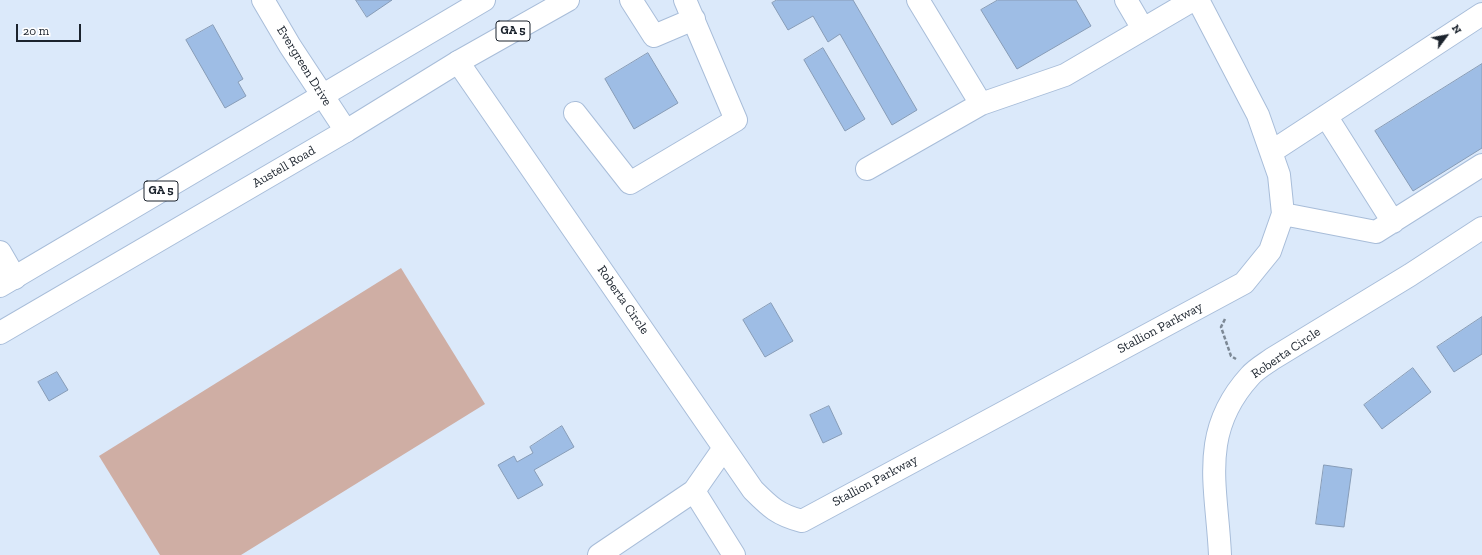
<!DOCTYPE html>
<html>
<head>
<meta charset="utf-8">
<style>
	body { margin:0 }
	#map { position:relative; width:1482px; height:555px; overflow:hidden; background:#dbe9fa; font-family:"Zilla Slab",serif }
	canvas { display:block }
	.north { position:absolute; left:1426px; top:16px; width:40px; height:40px; -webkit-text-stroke:3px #fff; paint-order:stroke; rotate:58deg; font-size:11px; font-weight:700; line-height:16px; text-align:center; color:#1b232d }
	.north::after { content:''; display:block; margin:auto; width:14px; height:18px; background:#1b232d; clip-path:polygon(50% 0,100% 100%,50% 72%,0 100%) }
	.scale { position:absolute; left:16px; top:24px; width:65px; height:18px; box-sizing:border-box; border:2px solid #1b232d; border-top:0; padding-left:5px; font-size:12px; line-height:14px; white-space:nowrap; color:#1b232d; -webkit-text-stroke:3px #fff; paint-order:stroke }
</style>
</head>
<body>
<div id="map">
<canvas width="1482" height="555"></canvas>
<div class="north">N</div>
<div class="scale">20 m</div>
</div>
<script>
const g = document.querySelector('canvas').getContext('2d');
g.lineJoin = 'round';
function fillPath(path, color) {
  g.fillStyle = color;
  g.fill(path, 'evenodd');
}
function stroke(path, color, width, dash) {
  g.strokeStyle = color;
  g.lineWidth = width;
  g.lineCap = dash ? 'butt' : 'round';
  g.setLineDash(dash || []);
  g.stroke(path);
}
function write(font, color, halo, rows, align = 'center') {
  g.font = font + ' "Zilla Slab",serif';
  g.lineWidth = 4;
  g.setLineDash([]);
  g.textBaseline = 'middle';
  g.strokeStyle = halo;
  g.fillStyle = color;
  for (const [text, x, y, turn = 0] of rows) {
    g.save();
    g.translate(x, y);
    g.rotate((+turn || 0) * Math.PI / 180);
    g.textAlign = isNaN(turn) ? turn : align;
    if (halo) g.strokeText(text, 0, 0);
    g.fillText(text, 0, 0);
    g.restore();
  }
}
fillPath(new Path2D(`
	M401 268 485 404 241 555H160L99 456Z`), '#cfaea4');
const building = new Path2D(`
	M356 0H392L367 17Z
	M777 0H853L917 110 892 125 840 34 828 42 813 16 788 30 772 3Z
	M998 0H1076L1091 26 1017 69 981 10Z
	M213 25 243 79 238 82 246 96 225 108 186 40Z
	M823 48 865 119 845 131 804 60Z
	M648 53 678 103 634 129 605 79Z
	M1482 64V148L1413 191 1375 131Z
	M771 303 793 341 765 357 743 320Z
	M1482 317V354L1454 372 1437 347Z
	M1413 368 1431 392 1382 429 1364 405Z
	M57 372 68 390 49 401 38 382Z
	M829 406 842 434 823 443 810 415Z
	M562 426 574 447 534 470 543 485 518 499 498 465 514 456 517 462 533 453 530 447Z
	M1324 465 1352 469 1344 527 1316 524Z`);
fillPath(building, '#9ebde5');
stroke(building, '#879cb7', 1);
const minor = new Path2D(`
	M263 0 290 46 346 131
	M631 0 654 36 694 19
	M1126 0 1143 29
	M458 62 753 490C770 507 778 515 802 521L1244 283 1270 251 1283 214 1279 175 1258 115 1198 0
	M981 104 1065 75 1193 0
	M575 113 630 183 736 120 685 0
	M1326 116 1393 222
	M1271 152 1482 14
	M867 169 981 104 918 0
	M1283 214 1376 232 1482 165
	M0 252 15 278
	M724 448 694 491 734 555
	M599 555 694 491
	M1220 555C1217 487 1198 433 1250 376 1256 369 1265 364 1272 359L1410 275 1482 228`);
const major = new Path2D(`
	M0 286 484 0
	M0 333 346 131 458 62 568 0`);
stroke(minor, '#a8bdd9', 24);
stroke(major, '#a8bdd9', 24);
stroke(new Path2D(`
	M1225 319 1221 327 1231 356 1236 359`), '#7c8895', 2.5, [4, 2]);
stroke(minor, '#fff', 22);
stroke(major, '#fff', 22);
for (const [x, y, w] of [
	[513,31,34],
	[161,191,34]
]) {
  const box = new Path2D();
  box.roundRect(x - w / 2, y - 10, w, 20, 3);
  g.fillStyle = '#fff';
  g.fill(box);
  stroke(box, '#1b232d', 1);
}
write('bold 12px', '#1b232d', null, [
	["GA 5",513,31],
	["GA 5",161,191]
]);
write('13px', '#1b232d', '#fff', [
	["Evergreen Drive",304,66,58],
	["Austell Road",284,167,-30],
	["Roberta Circle",623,300,55],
	["Stallion Parkway",1160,328,-28],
	["Roberta Circle",1286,353,-34],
	["Stallion Parkway",875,481,-28]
]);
</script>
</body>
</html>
